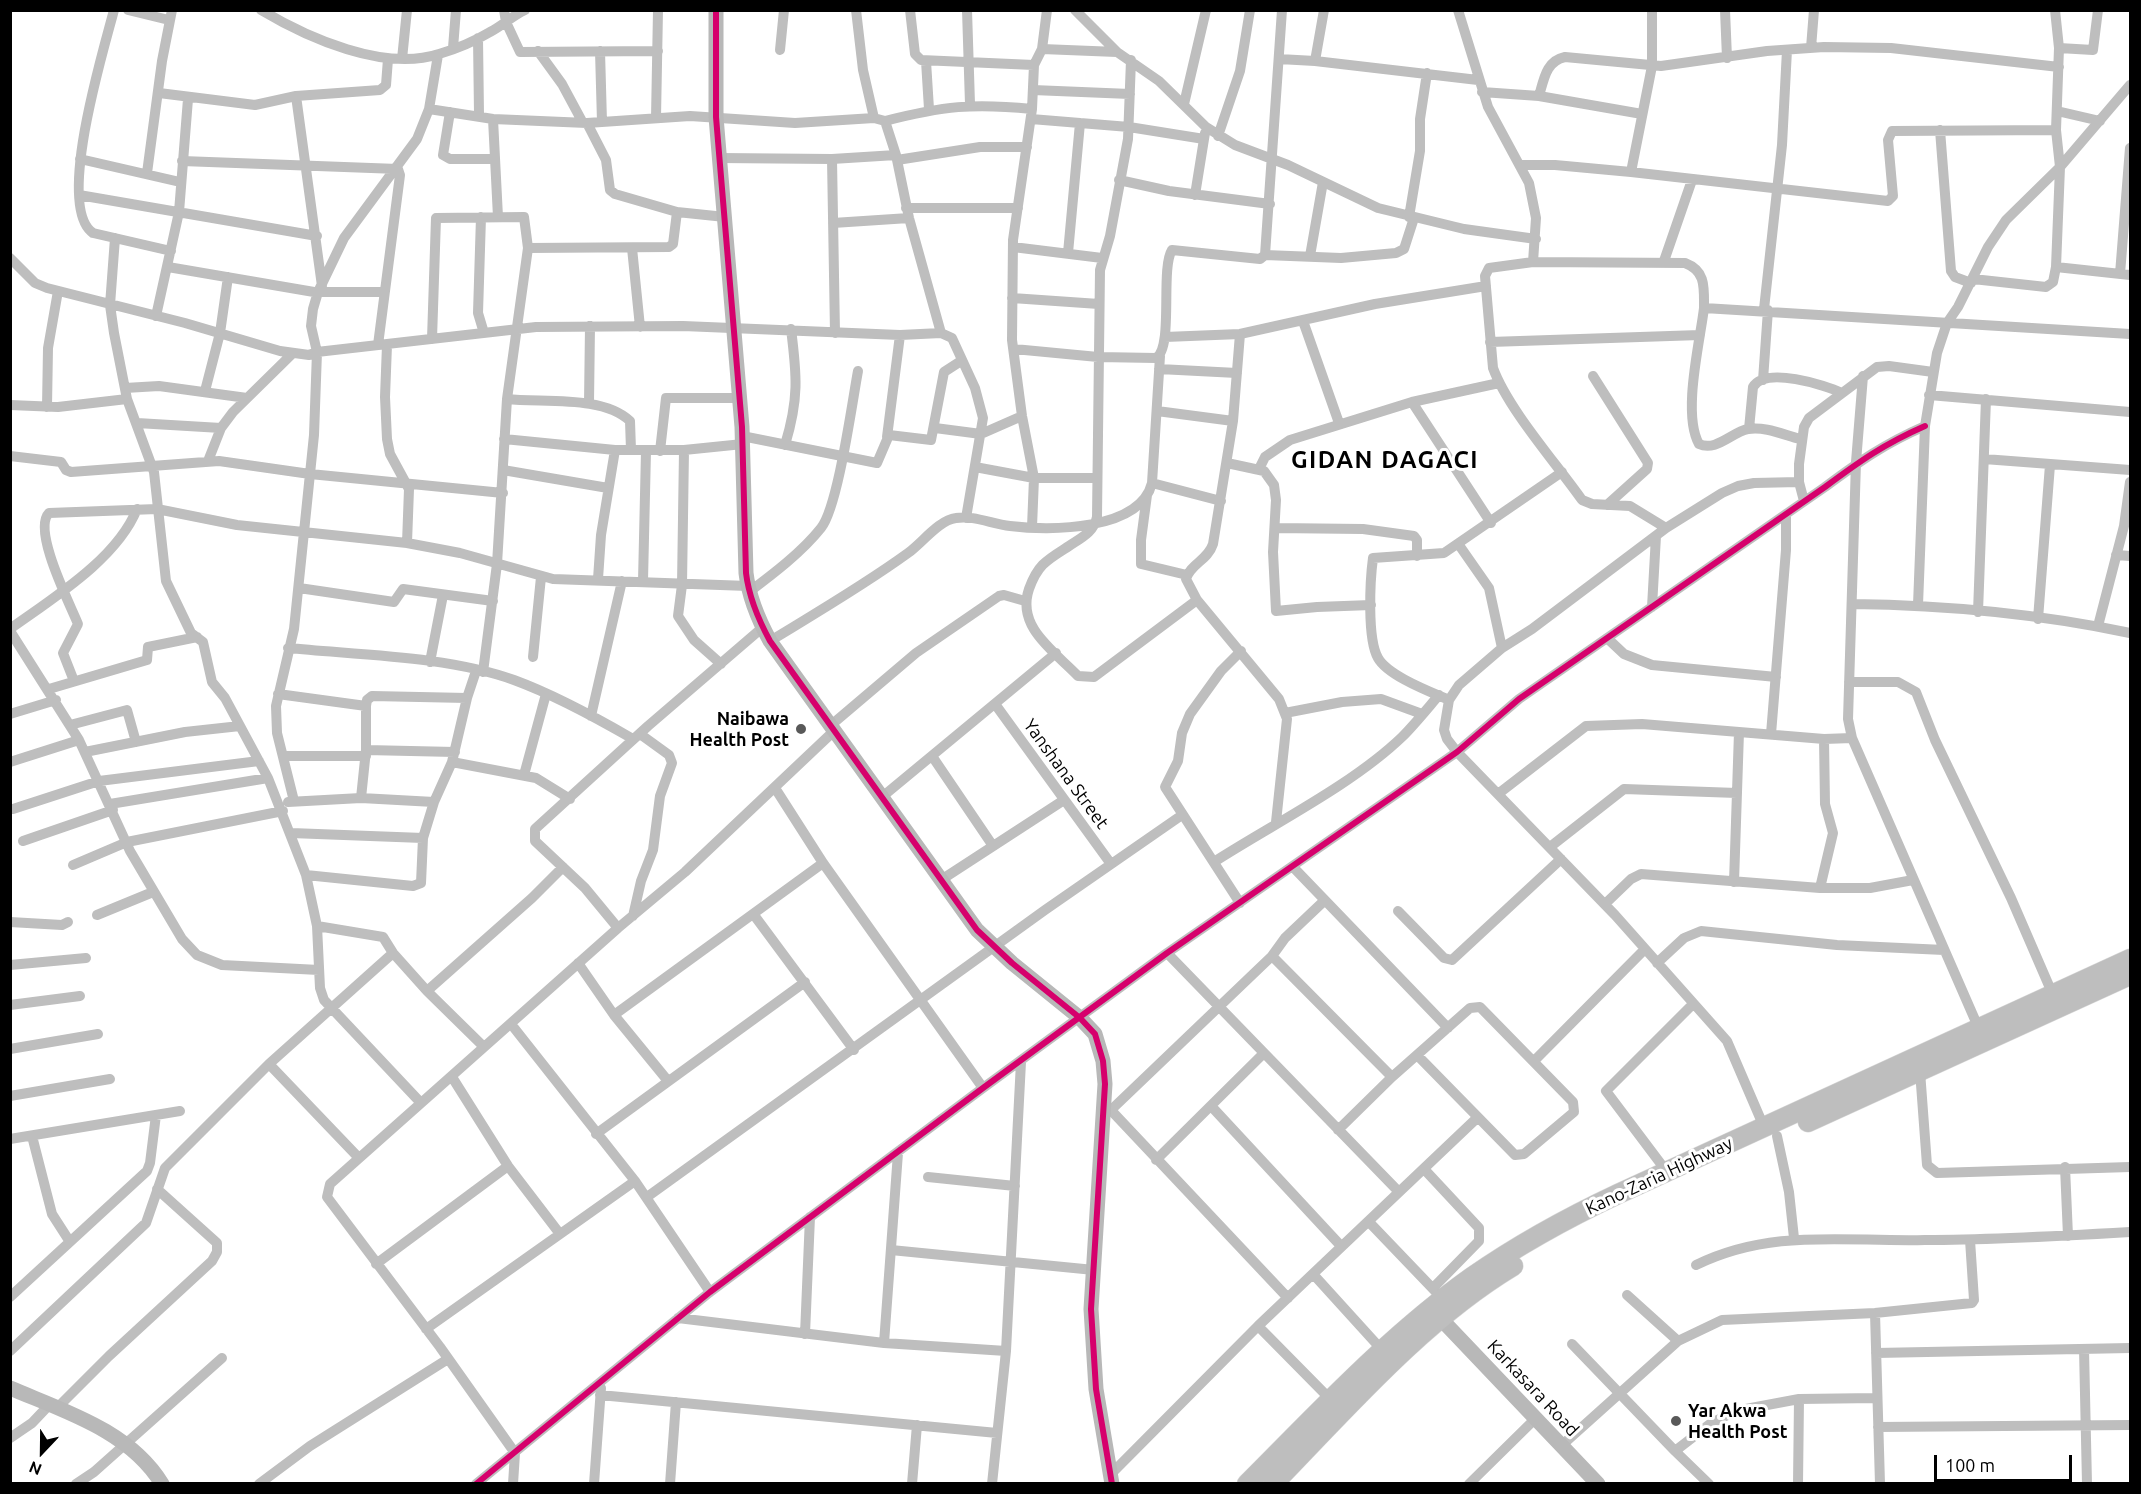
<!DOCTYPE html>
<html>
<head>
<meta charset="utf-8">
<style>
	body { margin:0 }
	#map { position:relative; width:2141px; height:1494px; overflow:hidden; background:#fff; font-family:Ubuntu,sans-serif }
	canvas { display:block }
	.frame { position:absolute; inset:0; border:12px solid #000; pointer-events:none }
	.north { position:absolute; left:12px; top:1422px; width:60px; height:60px; -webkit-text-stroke:4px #fff; paint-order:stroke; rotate:202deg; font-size:16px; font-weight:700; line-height:24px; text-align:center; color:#000 }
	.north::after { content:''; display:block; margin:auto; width:21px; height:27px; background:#000; clip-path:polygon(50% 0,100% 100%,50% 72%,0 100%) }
	.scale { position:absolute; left:1934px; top:1455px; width:138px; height:27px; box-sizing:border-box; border:3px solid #000; border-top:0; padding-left:8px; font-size:18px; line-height:21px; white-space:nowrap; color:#000; -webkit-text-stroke:4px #fff; paint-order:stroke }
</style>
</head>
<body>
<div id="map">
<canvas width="2141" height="1494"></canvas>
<div class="frame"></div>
<div class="north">N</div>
<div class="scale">100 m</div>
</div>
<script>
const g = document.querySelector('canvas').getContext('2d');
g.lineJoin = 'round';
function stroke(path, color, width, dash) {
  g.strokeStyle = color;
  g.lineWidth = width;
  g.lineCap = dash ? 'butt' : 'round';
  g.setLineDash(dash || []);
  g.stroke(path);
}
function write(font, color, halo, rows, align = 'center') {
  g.font = font + ' Ubuntu,sans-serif';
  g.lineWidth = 6;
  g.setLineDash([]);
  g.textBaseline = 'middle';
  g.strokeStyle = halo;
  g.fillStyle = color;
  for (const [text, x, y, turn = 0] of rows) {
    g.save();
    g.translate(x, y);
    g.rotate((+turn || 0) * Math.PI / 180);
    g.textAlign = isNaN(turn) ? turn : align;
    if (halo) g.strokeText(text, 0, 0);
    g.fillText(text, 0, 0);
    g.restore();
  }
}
const highway = new Path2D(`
	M1808 1122 2130 975
	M1247 1484C1319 1412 1389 1336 1472 1277 1518 1245 1567 1218 1618 1194L2130 959
	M1273 1484C1346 1409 1423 1320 1513 1266`);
stroke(highway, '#dbdbdb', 21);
stroke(new Path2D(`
	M114 10C104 49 55 207 93 233L171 251
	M128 10 169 20
	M261 10C308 38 384 72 439 54 456 49 475 41 490 32 502 26 512 16 525 10
	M504 10 506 22 520 52 658 51
	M856 10 863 70 874 118 885 121 896 155 909 218 941 333
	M910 10 915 54 921 60 1034 65
	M967 10 970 104
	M1075 10 1117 52 1159 81 1206 127 1235 145 1288 165 1378 208 1464 229 1536 239
	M1458 10 1488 107 1529 183 1536 218 1533 262
	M1725 10 1727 58
	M2055 10 2059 48 2056 130 2060 167 2056 267 2130 275
	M478 38 479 114
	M453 48 456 10
	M1811 48 1814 10
	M2059 48 2093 50 2098 10
	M1042 49 1117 52
	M780 50 784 10
	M538 51 562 84 583 123
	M600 51 602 122
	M402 59 407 10
	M1279 59 1315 61 1478 80
	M1131 60 1128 139 1110 236 1100 270 1097 517C1094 532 1081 538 1069 546 1047 560 1038 564 1029 589 1016 627 1054 651 1078 676L1094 677 1197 600
	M926 61 929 109
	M1315 61 1324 10
	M1033 90 1130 94
	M1482 92 1539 96 1642 114
	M159 93 255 105 296 96 380 90 386 85 388 59
	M296 96 322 286
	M1539 96C1544 79 1546 61 1565 57L1661 66 1767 51 1824 47 1891 48 2059 67
	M1184 104 1206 10
	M429 109 493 119 587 123 690 116 795 123 874 118
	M2057 111 2100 121
	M450 112 443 155 450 159H494
	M656 118 658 10
	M493 119 498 217
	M1031 119 1129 127 1204 139
	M885 121C943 106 973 103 1032 109
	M587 123 606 160 610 190 615 194 677 212 725 217
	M1940 130 1951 271 1955 277 1971 283
	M1218 136 1240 71 1250 10
	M719 158 832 159 896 155
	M80 159 180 182
	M832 159 835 333
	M897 160 980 147H1027
	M182 161 398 169 400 175 378 345
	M1522 165H1555L1631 172 1888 201 1893 196 1888 140 1892 131 2056 130
	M1631 172 1652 66V10
	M147 173 162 61 172 10
	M1119 180 1169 191 1270 204
	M79 195 317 236
	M1195 195 1205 133
	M906 208H1018
	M481 217 478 313 484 333
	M1409 217 1420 151V119L1427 73
	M833 223 909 218
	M115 238 110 305 114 333 127 399 154 472 166 581 191 633 203 642 212 682 225 698 268 778 306 875 317 926 320 988 324 1000 421 1103
	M1013 247 1102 258
	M528 248 669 247 673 244 677 212
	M632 248 640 327
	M1068 253 1080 123
	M1265 255 1282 10
	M1310 256 1323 182
	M10 258 35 283 47 288 185 323 280 351 309 355 317 352 536 327 683 326 900 335 941 333 952 338 975 388 983 418 966 518
	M1664 261 1692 180
	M168 267 314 292H384
	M2120 274 2130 148
	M1973 279 2046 287 2053 282 2056 267
	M1012 298 1099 304
	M1704 308C1700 342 1682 414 1699 444 1716 452 1732 432 1748 429 1765 426 1784 435 1800 439
	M1764 309 1782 145 1787 50
	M156 316 179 212 188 99
	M1303 321 1339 423
	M1240 334 1233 421 1213 544C1208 560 1190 564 1186 579L1197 600 1279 699 1287 719 1276 822
	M1165 337 1240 334 1375 304 1486 286
	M432 339 436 218 524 217 528 248 507 399 497 564 483 672
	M1490 342 1700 335
	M387 345 385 397 387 439 390 454 409 489 407 543
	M1014 349 1098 357 1156 358C1174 347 1160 269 1172 250L1260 259 1265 255 1341 258 1396 253 1404 249 1414 218
	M1159 369 1237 373
	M1593 376 1648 463 1647 469 1607 505
	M1863 376 1856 462 1848 719 1852 738 1979 1029
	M1763 380 1768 310
	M125 388 159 386 247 398
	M205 391 220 333 228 277
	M1929 395 2130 412
	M507 399C543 403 603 395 630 421L631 450
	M1412 402 1491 523
	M589 403 590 326
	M10 405 58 407 127 399
	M47 407 48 348 58 291
	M1157 411 1233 421
	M137 423 221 428
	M935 428 981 434 1022 416
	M1749 429 1753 387C1765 366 1825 385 1842 393
	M742 436 877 463 889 435 931 440 944 372 961 361
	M887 437 900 335
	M504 439 615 450H684L743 444
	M785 445C799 399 797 376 791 329
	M684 450 682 585 678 616 694 640 721 664
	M660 451 666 398H740
	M10 456 61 462 66 470 71 472 219 461 310 474 503 493
	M1984 459 2130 470
	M208 461 221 428 233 412 293 353
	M1227 463 1264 471 1274 485 1276 500 1273 552 1276 611 1317 607 1371 605
	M975 467 1034 478H1097
	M1259 469 1265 457 1290 440 1412 402 1499 383
	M503 470 608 488
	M1152 483 1221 501
	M1147 495 1141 540V564L1187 575
	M1804 501 1799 482V464L1804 427 1809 418 1877 367 1889 366 1933 372
	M1032 527 1034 478 1022 416 1012 340 1013 240 1032 109 1034 65 1042 49 1047 10
	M1275 528 1363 529 1414 536 1417 540V556
	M1666 528 1630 506 1592 504 1582 500C1556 463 1508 409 1493 368L1485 276 1489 268 1533 262 1685 263C1706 271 1704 287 1704 308L2130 334
	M1459 545 1489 588 1502 648
	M2116 555 2130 556
	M598 579 601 535 615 450
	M643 581 646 451
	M299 588 394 602 403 589 493 601
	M749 592C773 574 802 552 821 528 838 507 852 403 858 371
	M1852 604C1944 605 2040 614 2130 633
	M1918 605 1925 426 1937 353 1947 323 1958 307 1988 247 2006 220 2060 167 2130 85
	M1652 607 1656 536
	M1978 612 1986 399
	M2038 619 2050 465
	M2098 626 2124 526 2130 482
	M10 629C53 598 117 559 137 509
	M10 631 79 740 130 851 182 939 197 955 222 965 319 970
	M1607 638 1624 654 1652 665 1776 677
	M770 641C816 613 864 585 908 553 922 543 939 520 956 518 973 515 992 524 1010 526 1049 531 1140 531 1152 483L1160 356
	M288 648C359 655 448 656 514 680 555 695 595 717 633 739
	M533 657 541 577
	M430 662 443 595
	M74 681 63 653 78 624C70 604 32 530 49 513L157 509 237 525 407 543 460 553 553 579 748 586
	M1849 682H1898L1916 692 1935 740 2011 898 2053 995
	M49 689 147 660 148 647 197 637
	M278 694 366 706V750L361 798
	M1449 700C1431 692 1388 676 1378 658 1367 639 1370 580 1373 558L1444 553 1562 472
	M995 704 1111 864
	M366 706 367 700 372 696 467 698
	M1285 713 1342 702 1381 699 1422 714
	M10 714 56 700
	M591 716 622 581
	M70 725 127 710 136 742
	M830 726 916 653 999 596 1004 595 1025 601
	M1771 734 1786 550V514
	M366 750 455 752
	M85 752 185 732 240 726
	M283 756H366
	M932 756 993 846
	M10 762 79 740
	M452 762 536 778 570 799
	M524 775 546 694
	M775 788 823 863 983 1088
	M1498 794 1586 726 1642 724 1824 739 1852 738
	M882 797 1056 653
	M294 801 277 733 276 706 294 629 314 435 317 352 311 326 313 309 318 292 344 238 417 139 429 109 438 55
	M288 802 361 798 434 802
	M110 804 268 778
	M13 809 99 781 259 761
	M291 833 423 838
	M23 841 113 810
	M1550 847 1624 789 1737 793
	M1214 862C1273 824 1352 785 1402 737 1415 724 1427 709 1439 695
	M73 865 127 842 283 811
	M1293 867 1448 1028
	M306 875 413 886 421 883 423 838 434 802 452 762 467 698 476 671
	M941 880 1064 800
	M1734 882 1739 732
	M1820 888 1833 833 1825 804 1824 739
	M1240 903 1165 787 1178 761 1182 733 1190 714 1221 671 1241 651
	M1605 904 1631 879 1641 874 1820 888H1870L1913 880
	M1398 911 1444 958 1452 960 1561 859
	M97 915 153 892
	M754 915 854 1050
	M633 916 641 881 653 850 660 796 672 763 669 755 640 734
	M10 922 62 925 68 922
	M317 926 383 937 393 953 427 991 484 1047
	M618 928 585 888 535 841V829L648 726 762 628
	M1167 953 1399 1192
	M1272 956 1392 1077
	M578 963 614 1015 668 1081
	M1657 963 1684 938 1701 931 1837 945 1944 950
	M10 965 86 958
	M427 991 532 898 563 867
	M10 1005 80 996
	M614 1015 823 863
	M511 1024 635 1181 710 1292
	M10 1049 98 1034
	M1534 1061 1645 949
	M269 1064 358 1157
	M1920 1071 1927 1165 1937 1173 2130 1167
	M452 1077 508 1166 560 1234
	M10 1096 110 1079
	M1107 1106 1288 1298
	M1212 1107 1341 1246
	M1111 1110 1272 956 1285 938 1324 901
	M1764 1127 1727 1041 1615 915 1457 752 1447 739 1444 730 1449 700 1459 685 1502 648 1532 629 1666 528 1722 493 1738 486 1754 483 1799 482
	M1338 1130 1392 1077 1470 1008 1480 1007 1573 1102 1574 1112 1524 1154 1515 1155 1417 1055
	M596 1134 805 982
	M32 1136 52 1214 70 1242
	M1777 1136 1789 1192 1794 1238
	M10 1139 180 1111
	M1156 1160 1264 1053
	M2065 1167 2068 1236
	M1424 1169 1479 1228V1241L1433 1288
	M1667 1172 1606 1091 1693 1004
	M928 1177 1015 1186
	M647 1197 1045 910 1182 815
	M1369 1222 1437 1293
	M891 1250 1094 1270
	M376 1264 508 1166
	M1696 1265C1772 1228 1843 1242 1925 1240 1993 1240 2062 1236 2130 1232
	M1313 1274 1382 1350
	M1627 1295 1678 1341
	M10 1297 147 1171 150 1163 156 1115
	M1875 1313 1880 1484
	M678 1318 884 1343 1006 1351
	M1258 1326 1331 1400
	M426 1329 635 1181
	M805 1334 810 1217
	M884 1343 898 1153
	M1572 1344 1675 1451 1710 1424 1735 1411 1799 1399 1877 1398
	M2084 1349 2087 1484
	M10 1351 146 1223 165 1168 269 1064 393 953
	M1876 1353 2130 1348
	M600 1395 997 1433
	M57 1408 109 1356 212 1261 217 1252V1243L157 1189
	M1878 1427 2130 1425
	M10 1438 32 1423 50 1404
	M1561 1446 1678 1341 1722 1320 1875 1313 1972 1303 1974 1300 1970 1240
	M1675 1451 1709 1484
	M1111 1474 1258 1326 1477 1118
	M76 1484 94 1472 222 1358
	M259 1484 310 1446 448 1359
	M476 1484 710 1292 983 1088 1167 953 1457 752 1519 699 1825 487C1860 461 1884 444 1925 426
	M513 1484 515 1453 440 1347 327 1197 330 1184 618 928 685 872 834 731
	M594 1484 601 1388
	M670 1484 676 1402
	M912 1484 917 1425
	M992 1484 1006 1351 1021 1062
	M1469 1484 1535 1419
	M1798 1484 1799 1399`), '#bebebe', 10);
stroke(new Path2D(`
	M716 10V117L742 427 746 573C749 598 758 619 770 641L977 930 1012 963 1080 1018 1095 1034 1103 1061 1105 1084 1091 1309 1096 1389 1112 1484
	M1441 1319 1598 1484
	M10 1388C64 1411 130 1431 162 1484`), '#b8b8b8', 15);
stroke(highway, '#bebebe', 20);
stroke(new Path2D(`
	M716 10V117L742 427 746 573C749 598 758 619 770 641L977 930 1012 963 1080 1018 1095 1034 1103 1061 1105 1084 1091 1309 1096 1389 1112 1484
	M476 1484 710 1292 983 1088 1167 953 1457 752 1519 699 1825 487C1860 461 1884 444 1925 426`), '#d6006c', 6);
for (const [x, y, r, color] of [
	[801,729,6,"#595959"],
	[1676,1421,6,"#595959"]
]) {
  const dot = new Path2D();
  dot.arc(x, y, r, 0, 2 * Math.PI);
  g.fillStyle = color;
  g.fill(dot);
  stroke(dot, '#fff', 2);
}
write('bold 18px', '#000', '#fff', [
	["Naibawa",789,719],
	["Health Post",789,740],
	["Yar Akwa",1688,1411,"left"],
	["Health Post",1688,1432,"left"]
], 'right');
write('18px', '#000', '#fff', [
	["Yanshana Street",1066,774,54],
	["Kano-Zaria Highway",1659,1176,-25],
	["Karkasara Road",1533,1388,47]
]);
g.letterSpacing = '1.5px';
write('bold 24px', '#000', '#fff', [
	["GIDAN DAGACI",1385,460]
]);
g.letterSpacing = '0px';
</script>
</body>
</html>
